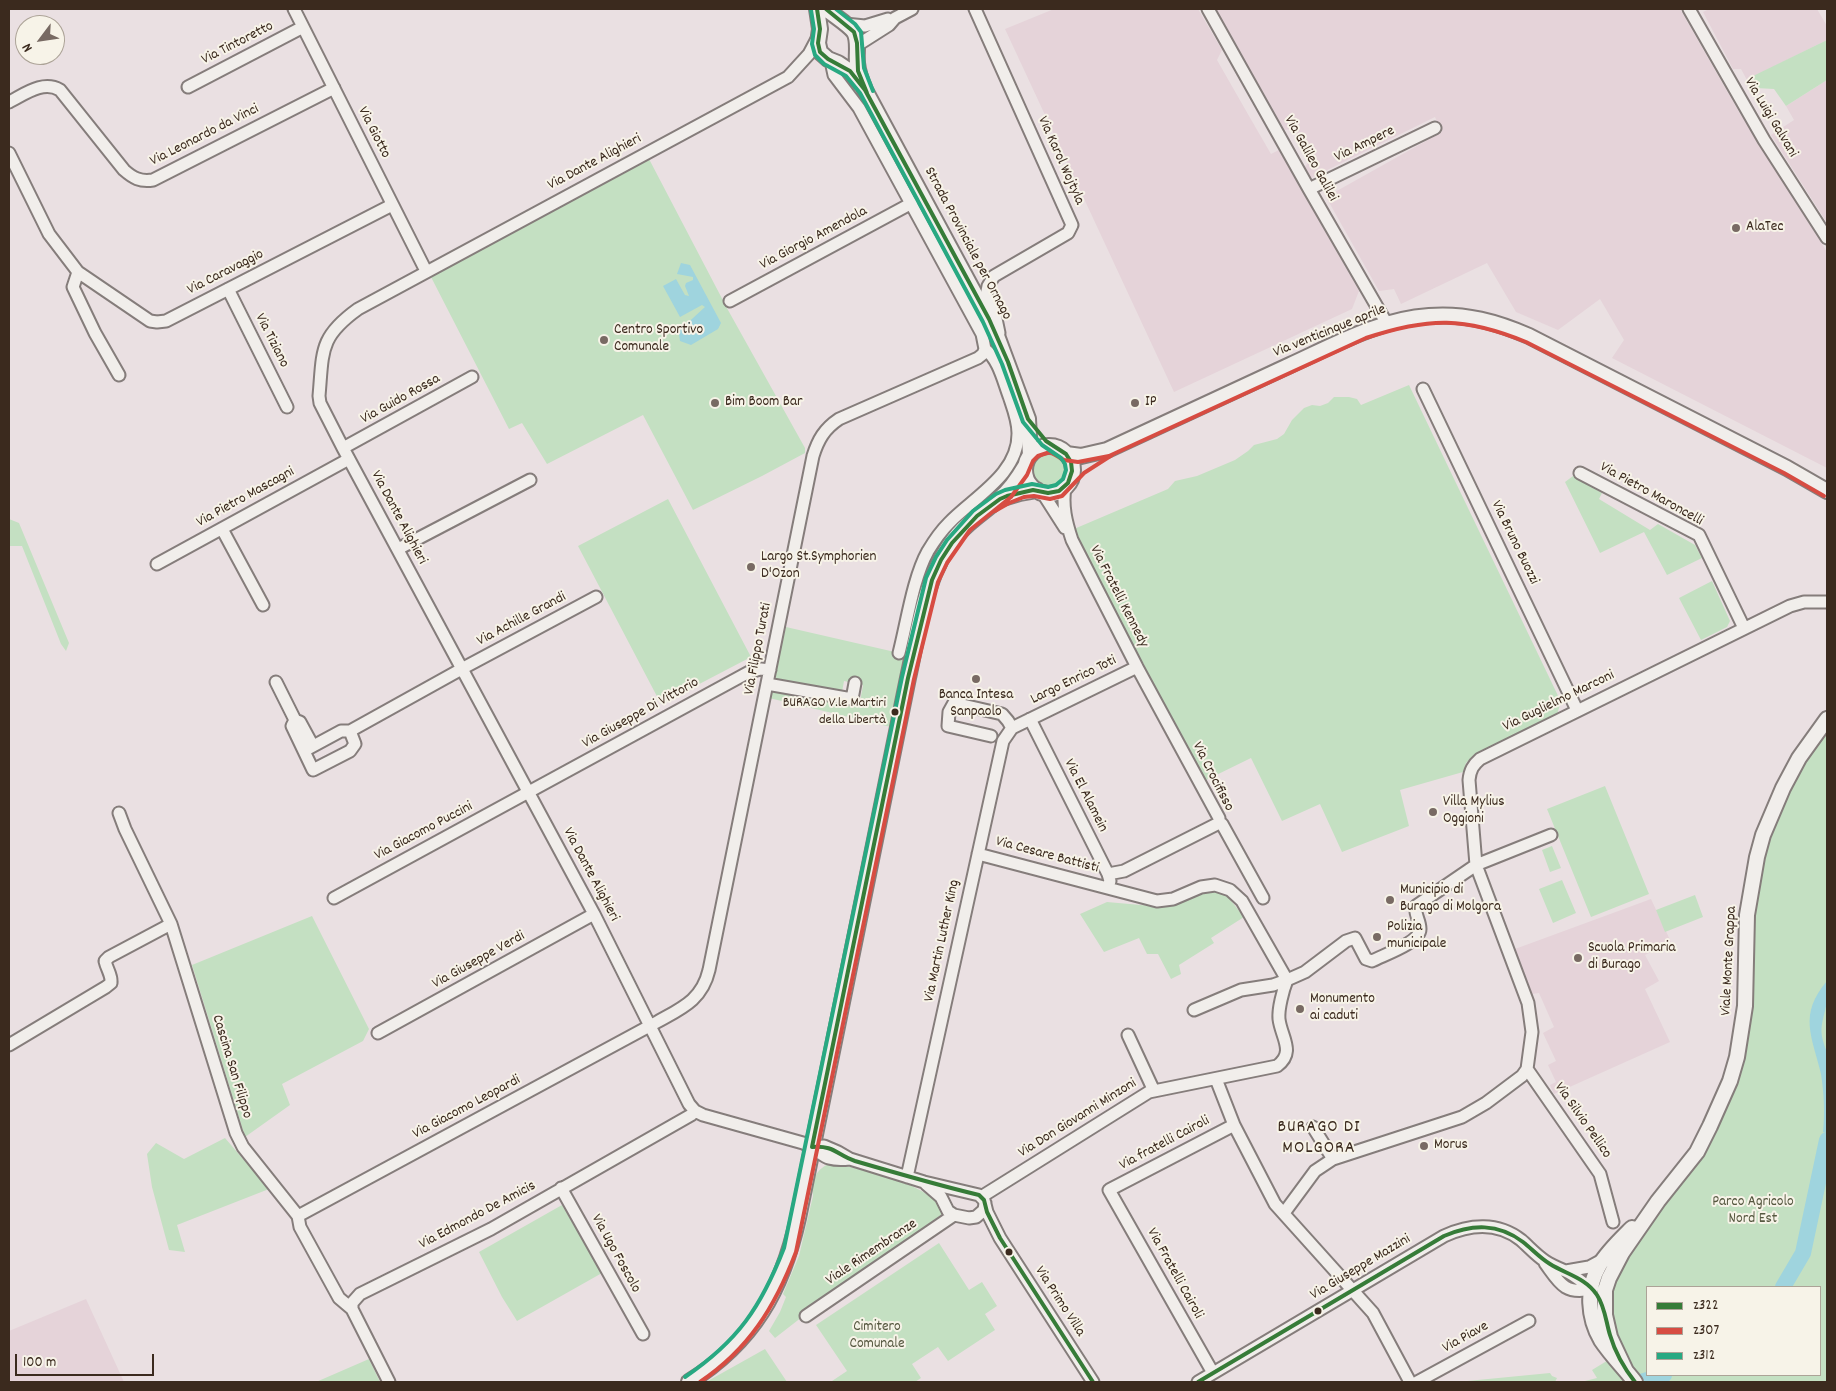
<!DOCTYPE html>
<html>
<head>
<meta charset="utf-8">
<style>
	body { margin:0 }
	#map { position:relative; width:1836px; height:1391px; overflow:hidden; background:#eae0e2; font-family:Dekko,sans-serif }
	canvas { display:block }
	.frame { position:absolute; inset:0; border:10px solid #3b2a1e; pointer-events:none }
	.legend { position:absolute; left:1646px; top:1286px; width:175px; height:90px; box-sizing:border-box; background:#f7f3e8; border:1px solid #aca397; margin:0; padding:6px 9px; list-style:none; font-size:15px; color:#3b2a1e }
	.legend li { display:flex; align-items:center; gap:10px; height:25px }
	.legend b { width:25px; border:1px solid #aca397 }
	.north { position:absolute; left:15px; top:15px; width:50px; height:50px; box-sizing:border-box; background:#f7f3e8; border:1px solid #aca397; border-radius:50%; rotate:239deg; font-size:14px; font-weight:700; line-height:20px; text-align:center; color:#3b2a1e }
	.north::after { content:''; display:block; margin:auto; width:18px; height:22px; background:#786a63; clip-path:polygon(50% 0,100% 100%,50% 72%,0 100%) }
	.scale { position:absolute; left:15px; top:1354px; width:139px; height:22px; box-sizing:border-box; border:2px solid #3b2a1e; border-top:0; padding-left:6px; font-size:15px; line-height:18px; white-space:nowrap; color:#3b2a1e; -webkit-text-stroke:4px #f7f3e8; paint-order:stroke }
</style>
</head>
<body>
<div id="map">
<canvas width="1836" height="1391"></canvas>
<div class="frame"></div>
<ul class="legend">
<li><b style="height:6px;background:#367c38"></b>z322</li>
<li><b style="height:6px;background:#d74c42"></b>z307</li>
<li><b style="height:6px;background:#28a982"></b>z312</li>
</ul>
<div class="north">N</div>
<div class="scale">100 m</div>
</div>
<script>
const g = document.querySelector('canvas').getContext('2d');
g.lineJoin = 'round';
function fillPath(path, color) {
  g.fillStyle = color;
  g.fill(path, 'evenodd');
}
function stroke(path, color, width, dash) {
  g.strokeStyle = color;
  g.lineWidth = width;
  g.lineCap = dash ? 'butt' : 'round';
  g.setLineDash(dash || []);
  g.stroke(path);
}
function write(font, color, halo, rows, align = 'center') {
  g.font = font + ' Dekko,sans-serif';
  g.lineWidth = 4;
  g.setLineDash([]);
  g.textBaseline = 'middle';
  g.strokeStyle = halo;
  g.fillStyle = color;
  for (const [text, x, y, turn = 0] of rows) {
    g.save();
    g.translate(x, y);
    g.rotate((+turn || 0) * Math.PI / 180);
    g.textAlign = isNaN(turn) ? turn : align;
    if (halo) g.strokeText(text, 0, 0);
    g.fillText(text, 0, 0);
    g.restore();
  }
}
fillPath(new Path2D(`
	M1054 9H1198L1222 50 1217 60 1249 116 1271 154 1279 150 1359 291 1352 309 1174 392 1005 29Z
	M1216 9H1680L1739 112 1827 252V468L1612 358 1624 340 1600 299 1558 330 1516 312 1487 263 1401 304 1394 289 1379 291 1326 197 1442 132 1435 117 1311 178 1305 167 1310 159 1293 129 1284 130 1281 124Z
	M1709 9H1817L1827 26V40L1747 80 1741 69H1733L1703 12Z
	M1827 80V223L1771 135 1794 120 1786 106Z
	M1651 899 1671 942 1645 955 1659 981 1645 989 1670 1042 1554 1094 1550 1085 1556 1082 1548 1065 1556 1061 1543 1033 1554 1027 1539 993 1532 994 1515 949Z
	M86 1299 124 1382H9V1331Z`), '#e5d3d9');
fillPath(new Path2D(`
	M1827 40V80L1786 106 1774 89 1756 88 1751 77Z
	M649 159 728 310 805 448V453L762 476 693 510 643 415 547 464 522 423 509 429 431 277Z
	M1409 385 1561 702 1556 717 1471 758 1466 763 1463 772 1400 790 1409 826 1342 852 1320 804 1282 821 1251 758 1204 781 1083 552 1074 529 1168 489 1175 481 1197 476 1235 460 1248 451 1254 445 1277 439 1284 434 1292 420 1304 408 1312 405 1320 406 1328 403 1334 397H1349L1357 399 1361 405Z
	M1032 470a18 18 0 1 1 36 0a18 18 0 1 1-36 0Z
	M1573 476 1602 493 1599 499 1650 530 1658 524 1695 545 1702 558 1667 575 1644 532 1600 553 1565 482Z
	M668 499 751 657 661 704 578 546Z
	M9 519 19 523 69 643 66 651 61 644 22 546H9Z
	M1712 581 1730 621 1727 627 1701 640 1679 598Z
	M786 627 908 655 891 727 769 698ZM844 681 863 685 859 707 840 703Z
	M1827 726V1382H1581L1597 1378 1592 1370 1610 1359 1634 1370 1618 1341 1614 1327 1611 1311 1613 1284 1620 1264 1666 1200 1687 1177 1708 1141 1732 1088 1756 885 1778 804ZM1647 1287H1820V1375H1647Z
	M1605 786 1649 894 1591 917 1547 809Z
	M1552 846 1561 868 1550 872 1542 850Z
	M1562 880 1576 913 1553 923 1539 889Z
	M1213 890 1228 897 1244 917 1211 938 1214 943 1179 965 1181 974 1171 979 1158 954H1147L1139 938 1104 952 1080 914 1107 902 1163 907Z
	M1695 895 1703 917 1665 932 1656 910Z
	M312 916 369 1029 363 1041 282 1084 290 1105 245 1137 192 965Z
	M225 1138 269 1189 177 1225 185 1252 169 1250 152 1187 147 1154 156 1143 184 1159Z
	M828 1164C849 1164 946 1187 941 1215L801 1315 802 1317 775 1338 769 1331 780 1312 786 1297 783 1294 799 1256 813 1196C811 1181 815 1171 828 1164Z
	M562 1205 602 1273 517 1321 502 1297 479 1252Z
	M939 1243 969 1290 982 1282 997 1306 985 1314 995 1330 948 1361 938 1347 912 1364 921 1378 915 1382H833L832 1381 847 1371 816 1325Z
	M765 1349 787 1382H706Z
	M369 1359 380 1382H316Z
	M1550 1373 1552 1376 1557 1378 1555 1382H1457Z`), '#c4e0c2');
fillPath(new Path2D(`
	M681 263 690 265 721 323 718 329 691 345 680 341 679 334 680 330 705 307 702 305 680 317 663 286 676 279 685 295 689 296 685 286 686 283 693 280V277L677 274Z
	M1827 981C1827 987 1828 995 1827 1001 1823 1024 1817 1028 1827 1052V1133L1823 1132C1825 1113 1824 1093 1821 1074 1812 1036 1798 1015 1827 981Z`), '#9fd4de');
stroke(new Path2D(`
	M1783 1287 1803 1253 1827 1140
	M1641 1382 1664 1375`), '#9fd4de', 16);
const minor = new Path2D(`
	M294 9 426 271
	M975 9 1072 225 1068 233 994 276 988 286 986 296 995 314 999 333
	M1208 9 1309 189 1387 324
	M1689 9 1764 140 1827 238
	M845 24 865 26 888 19
	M818 37 809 54 788 77 358 309C319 337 323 351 319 396L320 403 343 448 594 914 689 1104 695 1111 703 1115 803 1143C825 1152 820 1162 850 1159
	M856 46 889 25 895 18 912 9
	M831 61 834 75 859 108 982 334 985 349
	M188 87 303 27
	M9 102C25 94 43 80 60 90L124 170C133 178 140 182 153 180L334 88
	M9 153 49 234 78 272 150 321 157 322 166 321 392 205
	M1309 189 1435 128
	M78 272 73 287 95 333 119 375
	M228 289 287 407
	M730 301 912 203
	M1423 389 1577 710
	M343 448 472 377
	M1580 473 1699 535 1744 628
	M1065 487C1062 506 1066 522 1072 540L1137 667 1219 818V823L1222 824 1263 898
	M1042 492 1065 528
	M222 529 263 605
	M398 549 530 480
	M157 564 349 459
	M899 653C907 622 913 578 928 551 934 541 941 531 949 523 974 497 1019 474 1018 433 1018 420 1013 408 1009 396 1003 380 999 360 985 349
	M276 682 295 720
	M767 684 852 699 855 683
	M1030 719 1108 874 1110 881 1108 888
	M991 736 948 726 949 712 954 703 1002 714 1008 721 1012 728
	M313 746 300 722 295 720 292 726 313 770 350 751 355 744 350 731
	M304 751 341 731H350L467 666 596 597
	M119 813 125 829 171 924 236 1133 243 1147 298 1216 300 1227 339 1298 352 1309
	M978 854 1157 901 1173 899 1201 887 1215 885 1230 890 1242 901 1287 980 1273 985 1241 990 1194 1010
	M1108 874 1124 871 1219 823
	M334 898 749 672 761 669 770 670
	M378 1033 594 914
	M1128 1035 1154 1091
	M9 1045 106 987 111 983C112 975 107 970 105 961L109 957 171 924
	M1527 1069 1600 1174 1613 1222
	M1216 1079 1234 1125 1275 1204 1373 1313 1410 1382
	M1313 1127 1333 1159
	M812 1147 824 1146 838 1152 850 1159 924 1182 979 1195 984 1200 987 1212 1000 1238 1093 1382
	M907 1177 1003 741 1012 728 1137 667
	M926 1184 941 1197 948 1211 954 1215 969 1218 976 1217 984 1210 985 1203
	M561 1188 643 1334
	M981 1197 1149 1092 1277 1066C1296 1052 1281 1037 1279 1019 1278 1009 1283 990 1287 980L1305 972 1346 941 1355 938 1366 959 1372 961C1383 955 1420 943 1420 929 1420 920 1414 914 1416 906L1476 865 1551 835
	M1284 1213 1315 1171 1333 1159 1462 1117 1486 1103 1522 1076 1527 1069 1532 1032 1528 1003 1476 865 1469 780C1470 770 1473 765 1480 759L1790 606 1804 602H1827
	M298 1216 657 1022C682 1008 702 1000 709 970L813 456C818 440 824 429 839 419L978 358 983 354 985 349
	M1545 1263C1559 1282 1564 1295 1591 1289
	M1566 1271 1589 1267 1602 1260
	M806 1316 954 1215
	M1213 1373 1109 1190 1234 1125
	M389 1382 352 1309V1303L360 1294 491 1229 691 1115 695 1111
	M1198 1382 1444 1236C1470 1224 1498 1222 1521 1240 1529 1247 1536 1255 1545 1261 1551 1265 1558 1268 1565 1271 1575 1275 1583 1283 1591 1289
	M1417 1382 1529 1321`);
const tertiary = new Path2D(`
	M817 9 820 29 818 43 820 52 828 59 838 63 847 69 860 83
	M826 9C833 15 849 25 854 32 859 40 856 53 857 63 858 73 861 81 865 90L996 333 1028 419 1030 455
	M1025 470a24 24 0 1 1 48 0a24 24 0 1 1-48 0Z
	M1066 454 1081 456 1107 450C1168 422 1229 393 1290 365 1334 345 1380 319 1429 316 1465 313 1497 322 1529 336L1787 468 1827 491
	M1000 499 1020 493 1037 490
	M1632 1228C1620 1240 1607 1252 1599 1266 1586 1288 1588 1318 1601 1340 1611 1355 1624 1368 1635 1382
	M1626 1371 1610 1337 1605 1315V1290L1609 1278 1622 1253 1658 1201 1697 1152 1710 1126 1730 1081 1737 1057 1745 1006 1747 915 1757 857 1763 835 1783 788 1799 758 1827 719
	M689 1382C753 1342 782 1290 798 1218L908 678C919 629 924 574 958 534 970 520 985 511 999 499 1010 490 1018 478 1025 466`);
stroke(minor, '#857d7b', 15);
stroke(tertiary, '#857d7b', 18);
stroke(minor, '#f1eeeb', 11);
stroke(tertiary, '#f1eeeb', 14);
stroke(new Path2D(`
	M826 9 854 32 857 43 858 71 867 93
	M812 1147 908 678 932 580 941 560 952 543 977 516 1000 499 1007 496 1033 490 1048 493 1059 491 1068 483 1072 471 1071 462 1066 454 1046 441 1028 419 1008 362 989 319 865 90 850 71 828 59 820 52 818 43 820 29 817 9
	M812 1147C834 1145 837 1155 855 1161 896 1173 937 1185 979 1195L984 1200 987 1212 1000 1238 1093 1382
	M1198 1382 1444 1236C1472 1224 1498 1223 1523 1242 1532 1249 1540 1258 1550 1264 1566 1274 1586 1278 1597 1295 1605 1307 1606 1322 1610 1335 1615 1352 1624 1368 1635 1382`), '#367c38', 4);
stroke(new Path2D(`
	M995 511 1009 503 1024 497 1034 496 1050 499 1062 496 1084 473 1112 455
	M700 1382C749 1349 775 1307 796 1252L914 679 938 582 947 563 970 530 1011 497 1027 475 1033 461 1038 456 1050 452 1064 460 1078 462 1109 456 1366 338C1429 317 1465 317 1526 342L1784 473 1824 496`), '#d74c42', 4);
stroke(new Path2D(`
	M836 9 855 24 861 32 864 68 873 91
	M685 1377C738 1341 761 1307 784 1248L902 677 926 578 936 557 947 540 973 511 996 494 1005 490 1032 484 1048 487 1056 485 1063 479 1066 470 1065 464 1061 458 1042 445 1023 422 1002 364 983 322 860 93 846 76 824 64 815 55 812 44 814 29 811 10`), '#28a982', 4);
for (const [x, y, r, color] of [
	[1736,228,5,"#786a63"],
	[604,340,5,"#786a63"],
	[715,403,5,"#786a63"],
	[1135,403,5,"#786a63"],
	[751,567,5,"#786a63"],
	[976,679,5,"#786a63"],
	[895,712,4.5,"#3b2a1e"],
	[1433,812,5,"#786a63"],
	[1390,900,5,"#786a63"],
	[1377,937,5,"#786a63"],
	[1578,958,5,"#786a63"],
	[1300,1009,5,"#786a63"],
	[1424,1146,5,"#786a63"],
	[1009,1252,4.5,"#3b2a1e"],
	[1318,1311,4.5,"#3b2a1e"]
]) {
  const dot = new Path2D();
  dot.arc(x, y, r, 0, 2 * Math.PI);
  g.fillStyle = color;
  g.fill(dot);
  stroke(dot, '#f7f3e8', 2);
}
write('14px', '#3b2a1e', '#f7f3e8', [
	["BURAGO V.le Martiri",886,704],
	["della Libertà",886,721]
], 'right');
write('15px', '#3b2a1e', '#f7f3e8', [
	["Via Tintoretto",238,44,-27],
	["Via Luigi Galvani",1770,118,59],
	["Via Giotto",373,133,63],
	["Via Leonardo da Vinci",205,136,-27],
	["Via Ampere",1365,145,-26],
	["Via Galileo Galilei",1310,159,61],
	["Via Karol Wojtyla",1060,161,66],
	["Via Dante Alighieri",595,163,-28],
	["Via Giorgio Amendola",814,239,-28],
	["Strada Provinciale per Ornago",967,244,62],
	["Via Caravaggio",226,273,-27],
	["Via venticinque aprile",1330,332,-22],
	["Via Tiziano",271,341,63],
	["Via Guido Rossa",401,400,-29],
	["Via Pietro Maroncelli",1651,495,29],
	["Via Pietro Mascagni",246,498,-29],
	["Via Dante Alighieri",398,518,62],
	["Via Bruno Buozzi",1514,543,64],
	["Via Fratelli Kennedy",1118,597,63],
	["Via Achille Grandi",522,620,-28],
	["Via Filippo Turati",759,649,-79],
	["Largo Enrico Toti",1074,681,-26],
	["Via Guglielmo Marconi",1559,702,-26],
	["Via Giuseppe Di Vittorio",641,714,-29],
	["Via Crocifisso",1212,777,63],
	["Via El Alamein",1085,796,63],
	["Via Giacomo Puccini",424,832,-28],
	["Via Cesare Battisti",1047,856,15],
	["Via Dante Alighieri",590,875,62],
	["Via Martin Luther King",943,941,-78],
	["Via Giuseppe Verdi",479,961,-29],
	["Viale Monte Grappa",1730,961,-87],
	["Cascina San Filippo",231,1067,73],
	["Via Giacomo Leopardi",467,1108,-28],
	["Via Don Giovanni Minzoni",1078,1119,-32],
	["Via Silvio Pellico",1582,1121,55],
	["Via fratelli Cairoli",1165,1144,-28],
	["Via Edmondo De Amicis",478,1216,-28],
	["Viale Rimembranze",872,1253,-34],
	["Via Ugo Foscolo",615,1254,61],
	["Via Giuseppe Mazzini",1361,1268,-31],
	["Via Fratelli Cairoli",1174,1274,61],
	["Via Primo Villa",1059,1302,57],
	["Via Piave",1466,1338,-29]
]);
write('15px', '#3b2a1e', '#f7f3e8', [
	["AlaTec",1746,228],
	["Centro Sportivo",614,331],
	["Comunale",614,348],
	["Bim Boom Bar",725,403],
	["IP",1145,403],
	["Largo St.Symphorien",761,558],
	["D'Ozon",761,575],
	["Banca Intesa",976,696,"center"],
	["Sanpaolo",976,713,"center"],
	["Villa Mylius",1443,803],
	["Oggioni",1443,820],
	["Municipio di",1400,891],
	["Burago di Molgora",1400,908],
	["Polizia",1387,928],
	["municipale",1387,945],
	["Scuola Primaria",1588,949],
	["di Burago",1588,966],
	["Monumento",1310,1000],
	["ai caduti",1310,1017],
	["Morus",1434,1146]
], 'left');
write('15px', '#565840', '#f7f3e8', [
	["Parco Agricolo",1753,1203],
	["Nord Est",1753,1220],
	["Cimitero",877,1328],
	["Comunale",877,1345]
]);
g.letterSpacing = '1px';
write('18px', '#3b2a1e', '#f7f3e8', [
	["BURAGO DI",1319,1129],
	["MOLGORA",1319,1150]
]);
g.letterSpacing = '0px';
</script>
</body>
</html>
